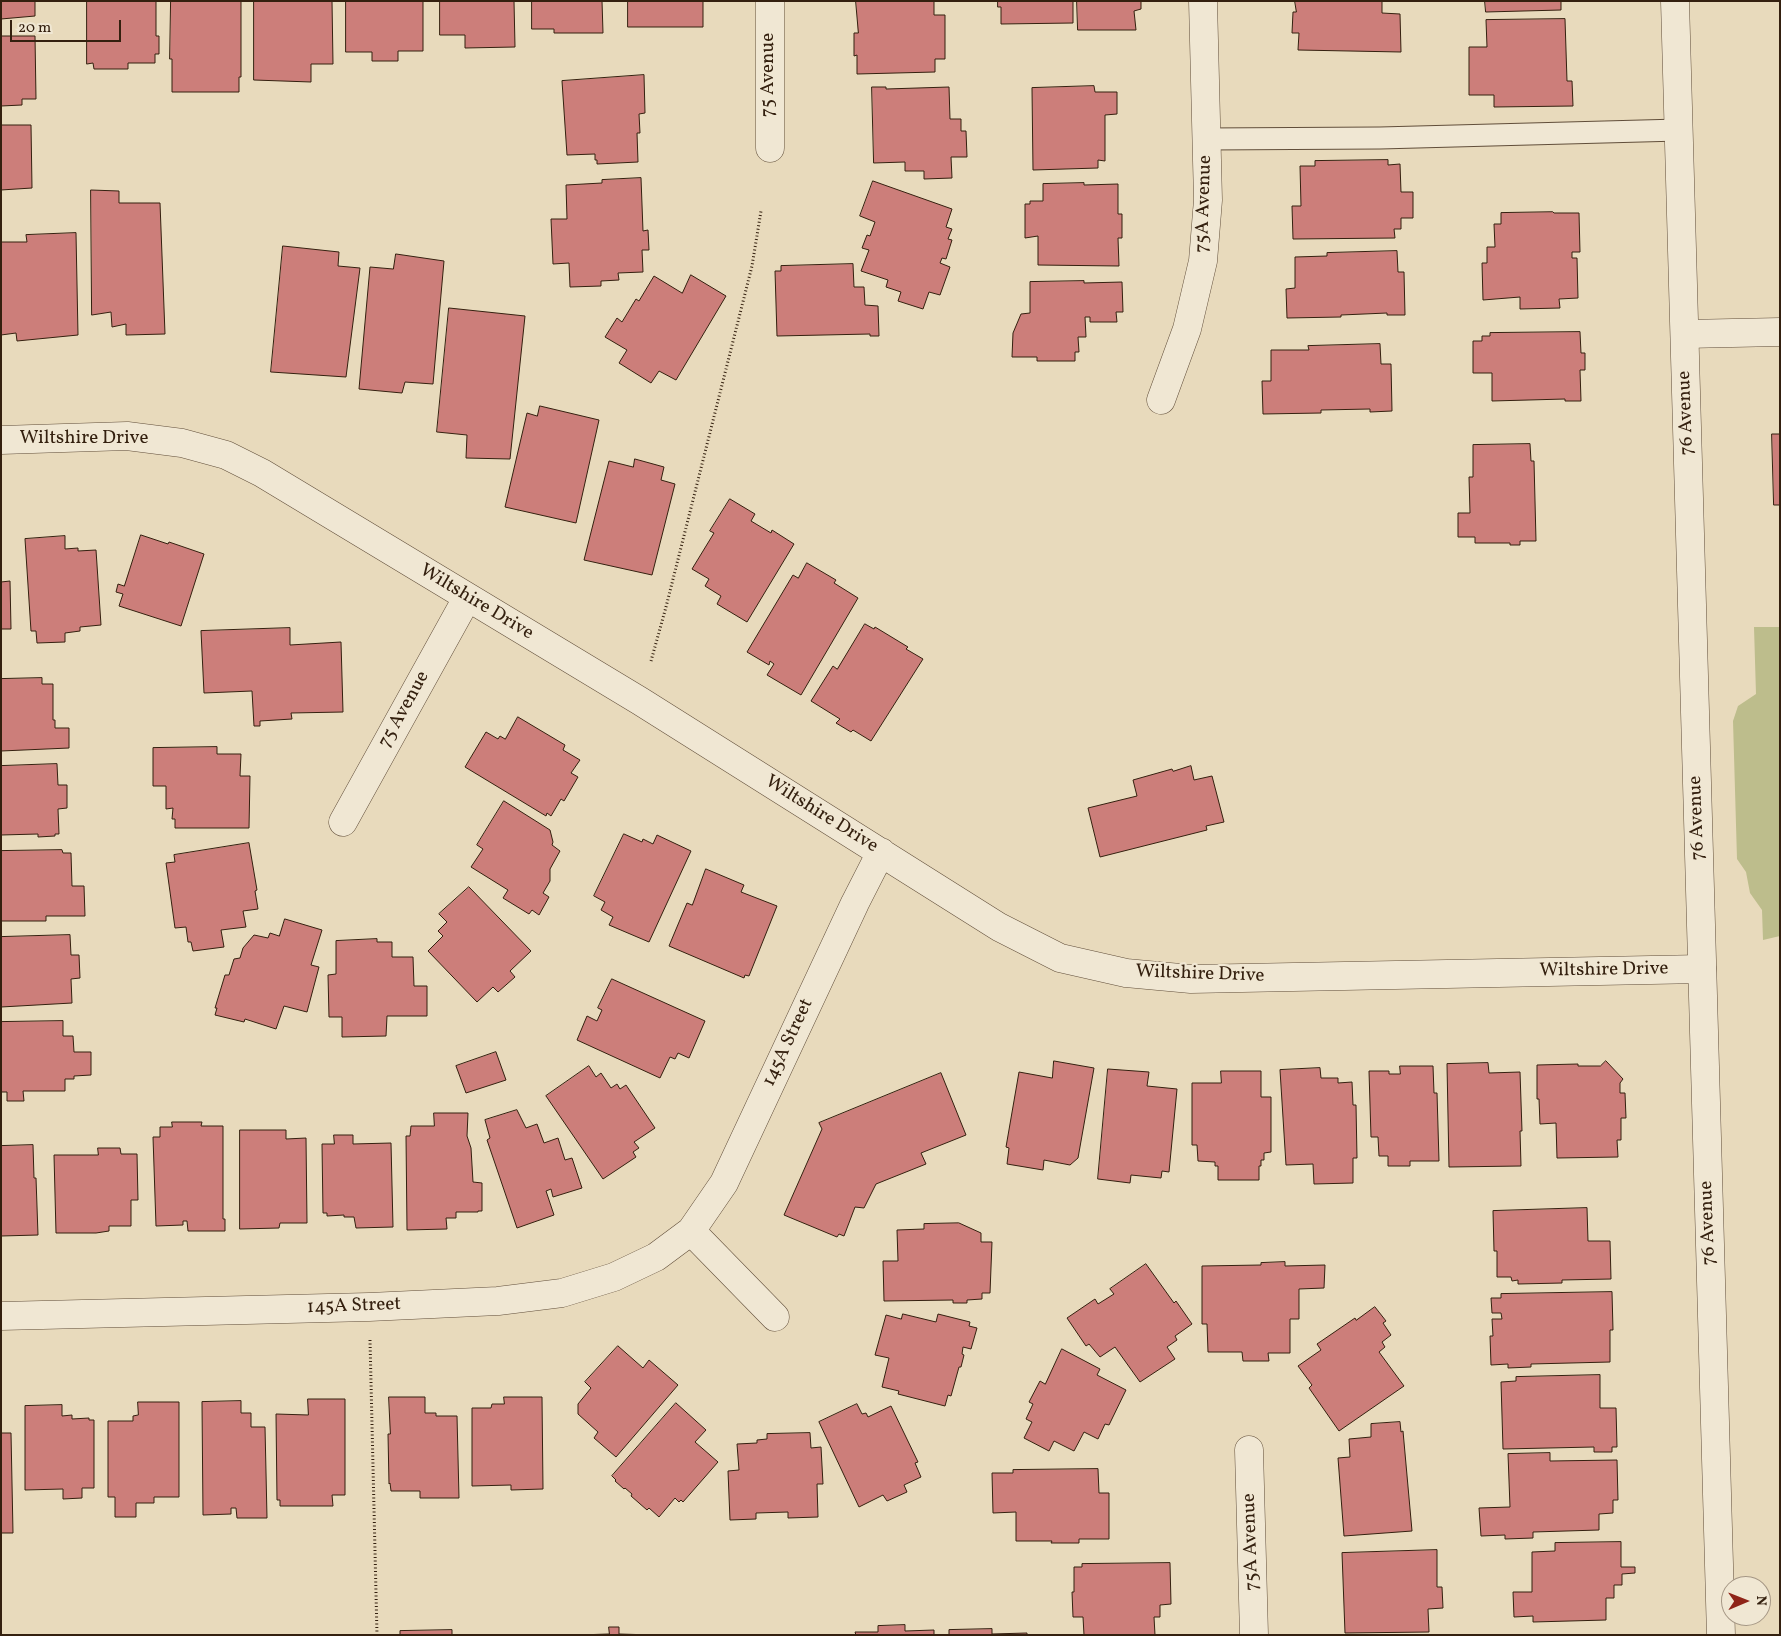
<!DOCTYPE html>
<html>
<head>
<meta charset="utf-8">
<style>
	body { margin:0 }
	#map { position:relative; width:1781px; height:1636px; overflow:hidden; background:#e8dabc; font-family:Vollkorn,serif }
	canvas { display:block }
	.frame { position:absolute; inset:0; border:2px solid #34200f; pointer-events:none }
	.north { position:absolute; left:1721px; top:1576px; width:50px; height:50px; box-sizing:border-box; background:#f0e7d3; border:1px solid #a59785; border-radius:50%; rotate:89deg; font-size:14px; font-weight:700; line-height:20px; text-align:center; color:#34200f }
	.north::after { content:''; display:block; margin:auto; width:18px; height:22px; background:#8f2418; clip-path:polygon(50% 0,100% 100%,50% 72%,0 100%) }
	.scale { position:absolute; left:10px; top:20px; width:111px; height:22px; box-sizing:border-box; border:2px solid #34200f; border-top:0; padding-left:6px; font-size:15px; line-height:18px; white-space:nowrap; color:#34200f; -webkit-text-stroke:4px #f0e7d3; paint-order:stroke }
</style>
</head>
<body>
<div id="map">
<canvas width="1781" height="1636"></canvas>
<div class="frame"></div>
<div class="north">N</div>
<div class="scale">20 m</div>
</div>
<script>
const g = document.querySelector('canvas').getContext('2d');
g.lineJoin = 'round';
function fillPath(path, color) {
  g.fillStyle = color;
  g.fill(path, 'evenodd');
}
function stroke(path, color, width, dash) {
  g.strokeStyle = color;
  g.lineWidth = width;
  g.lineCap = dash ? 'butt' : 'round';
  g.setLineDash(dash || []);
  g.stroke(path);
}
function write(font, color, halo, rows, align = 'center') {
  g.font = font + ' Vollkorn,serif';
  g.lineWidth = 4.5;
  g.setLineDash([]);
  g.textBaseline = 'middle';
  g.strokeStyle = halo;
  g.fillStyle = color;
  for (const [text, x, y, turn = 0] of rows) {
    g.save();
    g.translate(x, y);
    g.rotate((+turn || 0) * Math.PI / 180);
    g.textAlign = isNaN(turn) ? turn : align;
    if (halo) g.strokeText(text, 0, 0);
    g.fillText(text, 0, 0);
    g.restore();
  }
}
fillPath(new Path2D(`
	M1754 627H1780V936L1763 940 1762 910 1750 893 1746 872 1737 859 1733 721 1738 706 1756 694Z`), '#bdbd8c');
const building = new Path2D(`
	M1 1H35V16L1 19Z
	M87 1H156V36H159V54H155V63H128V69H94L93 63 87 64Z
	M171 1H241V77H239V92H172V59H170Z
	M254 1H332L333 64H311V82L254 80Z
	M346 1H423V51H398V61H372V52H346Z
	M440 1H514L515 47 465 48V35H440Z
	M532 1H602L603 33H554V29H532Z
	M628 1H703V27H628Z
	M856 1H934V15H945V59H935V72L857 74V55L854 56V33H858Z
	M998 1H1073V23L1001 24V7H998Z
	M1077 1H1141V9L1134 11 1136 30H1078Z
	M1295 1H1382V13L1400 14 1401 52 1298 50 1299 33H1292L1293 12H1296Z
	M1485 1H1561V10L1486 12Z
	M1565 19 1567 81H1572L1573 106 1494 107V95H1469V47H1487L1486 20Z
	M1 36H35L36 99H22V105L1 106Z
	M644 75 645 113 639 114 640 133H637L638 162 597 164V160H595V154L567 155 562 81Z
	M1094 86 1095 92H1117V114L1105 115V161L1098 160V168L1033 170 1032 88Z
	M872 87H886V89L949 87 950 119H961V131H966L967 157H951L952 178 924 179V171H905V162L874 163Z
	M1 125H31L32 188 1 190Z
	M1388 160V165L1400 164 1401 192H1413V218H1401V229H1394L1395 238 1293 239 1292 206H1301L1300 166H1315V161Z
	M641 178 643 231 648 230 649 250H642L643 272 618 273 619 280 601 281V286L570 287 569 263 553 264 551 219H567L566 185 602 183V180Z
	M873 181 952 209 946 227 952 229 948 239 952 240 946 259 942 258 940 263 950 267 940 295 929 292 923 309 898 301 901 292 886 287 888 280 861 271 869 250 862 248 867 235 870 236 875 222 860 216Z
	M1084 183V185L1118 184V214H1122V238H1118L1119 266 1038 265V236L1025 238V204H1030V201H1043V184Z
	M91 190 119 191V203H160L165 334 126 335V324L112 327 111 312 92 315Z
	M1553 212 1554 213H1579L1580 252H1572V258H1577L1578 298 1559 299 1560 308 1520 309V297L1483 300 1482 263H1487V247H1495L1494 224H1501V213Z
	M76 233 78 335 17 341 16 333 1 335V242H27L26 235Z
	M283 246 339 252 338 266 360 268 346 377 271 372Z
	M1397 251 1398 272H1404L1405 315H1387V313L1341 315V317L1287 318 1286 289 1295 288V257L1327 256V253Z
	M396 254 444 261 433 384 405 382 402 393 359 389 370 267 393 269Z
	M853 264 854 287H864L865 305 878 306 879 336H870V334L777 336 775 271H781V266Z
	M691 275 726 296 676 380 659 371 651 383 619 363 627 350 605 337 617 318 622 322 636 299 639 301 654 276 682 293Z
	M1084 281V283L1122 282 1123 312H1116L1117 322H1090V317H1085L1086 337H1078L1079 352H1075V361H1037V357H1012L1013 333 1021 314 1030 313V282Z
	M449 308 525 316 510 459 466 458 467 435 437 432Z
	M1580 332 1581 353H1585V370H1580L1581 401H1565V399L1492 401V373H1473V341H1482V336H1490V333Z
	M1380 344 1381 364H1391L1392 411 1370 412V409L1321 410V413L1263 414 1262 381H1271V350H1309L1308 346Z
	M540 406 599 420 576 523 505 507 527 413 537 416Z
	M1772 434H1780V505H1774Z
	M1530 444 1531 461H1534L1536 541H1520V545H1510V543H1475V537H1458V513H1470L1469 477H1473V445Z
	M635 459 664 467 661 480 675 484 652 575 584 560 609 461 633 467Z
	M730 499 755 514 751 521 771 533 772 530 794 544 747 622 717 604 721 596 705 586 709 579 692 569 714 533 710 531Z
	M141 535 168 544 169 542 204 554 181 626 119 606 123 594 116 592 118 584 124 586Z
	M65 536V549L78 548V551L96 550 101 625 80 627V631L65 633V642L37 643 36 631H31L25 539Z
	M807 563 836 580 834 583 858 598 801 695 767 675 774 664 770 661 769 665 747 652 793 575 798 578Z
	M1 574V582L10 581 11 629H1Z
	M865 624 874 629 875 627 908 647 906 649 923 659 871 741 853 730 851 732 836 723 840 719 811 701 833 666 837 669Z
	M290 628V645L341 642 343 712 291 713 292 719 260 721V726H254L252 691 204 693 201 631Z
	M42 678V684H53V720H55V728H69V748L1 751V679Z
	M518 717 565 745 563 750 580 760 571 773 578 777 564 801 561 799 551 816 547 813 546 816 465 767 486 732 498 739 500 736 505 739Z
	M217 747V754H241L240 776H250L249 828H175V819H172L173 808 166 809V786H153V748Z
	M57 764 58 785H67V808L58 809 59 834H55V836L38 837V834L1 835V766Z
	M1191 766 1194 780 1212 776 1224 822 1206 826 1207 830 1100 857 1088 808 1137 796 1133 780 1172 769 1173 771Z
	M504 801 550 830 553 842 552 845 560 851 550 869V881L543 893 549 897 539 915 532 910 529 914 503 898 508 890 471 867 483 849 477 845Z
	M624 834 642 842 643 839 653 844 657 835 691 851 649 942 609 925 613 917 601 910 605 902 594 896Z
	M249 843 257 890 255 891 258 909 243 911 246 927 221 930 224 947 193 951 191 942H188L186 927 175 928 166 863 175 862 174 855Z
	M62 850 63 853H71L72 886H84L85 916H46V921H1V851Z
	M706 869 744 885 741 892 777 906 749 976 745 975 744 978 669 946 687 903 692 905Z
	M469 887 531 951 510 971 515 977 498 992 493 987 477 1002 428 951 443 936 438 931 447 922 439 914Z
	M285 919 322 930 311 965 319 967 307 1012 284 1006 276 1029 245 1019 244 1022 215 1015 217 1008H215L225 975H229L234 959 240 958 243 948 254 935 268 938 270 933 279 936Z
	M70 935 71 955H79L80 978 71 979 72 1003 1 1007V937Z
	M377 939V942H392V957H413L414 986H427V1016H387L386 1036 342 1037V1017H329L328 975 336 974V941Z
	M612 979 705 1021 689 1058 678 1053 675 1059 670 1057 660 1078 577 1040 587 1016 597 1021 602 1010 598 1008Z
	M63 1021V1036H73L74 1052H91V1075L74 1076V1079H65V1091H23L24 1101H7V1092H1V1022Z
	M496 1052 506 1080 466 1093 456 1066Z
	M1054 1061 1094 1068 1078 1158 1070 1165 1044 1160 1043 1170 1007 1164 1009 1148 1006 1147 1019 1072 1052 1078Z
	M1606 1061 1623 1079 1620 1083V1093H1625L1626 1118H1621V1140H1617L1618 1157 1557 1158 1556 1123 1540 1124 1539 1099H1537V1065L1578 1064V1066H1600Z
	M1488 1063 1489 1073 1520 1072 1522 1131H1520L1521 1166 1449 1167 1447 1064Z
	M589 1066 596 1077 601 1073 611 1088 617 1084 620 1089 626 1085 655 1128 634 1142 639 1148 633 1152 636 1157 603 1179 546 1096Z
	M1400 1066H1433L1434 1093H1437L1439 1161H1410V1166H1388V1156H1379L1378 1137H1371L1369 1071H1389V1074H1400Z
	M1320 1068 1321 1078H1338V1083L1352 1082 1353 1105H1356L1357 1158H1353V1183L1314 1184 1313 1164 1286 1165 1280 1070Z
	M1108 1069 1149 1072 1147 1086 1177 1089 1169 1172 1162 1171 1161 1178 1131 1175 1130 1183 1098 1179Z
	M1221 1071H1261V1097H1271V1152L1264 1153V1160H1261V1166H1259V1180H1218V1166H1215V1162L1198 1161 1197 1145H1192V1083H1221Z
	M941 1073 966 1135 921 1153 926 1164 876 1184 864 1208 855 1207 844 1236 839 1234 837 1237 784 1215 822 1129 819 1123Z
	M517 1110 526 1128 537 1124 544 1143 558 1138 565 1160 572 1158 582 1188 553 1197 551 1189 546 1191 554 1215 517 1228 487 1140 490 1138 485 1120Z
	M434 1113H468L467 1136 471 1148 473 1182 482 1183V1211H478V1212H456V1218H446L447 1229 407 1230 406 1136H410L411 1126H434Z
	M172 1122H202L201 1126H223V1219H225V1231H188L187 1221H183V1225L156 1226 153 1137H160V1127H172Z
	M240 1130H286V1139L306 1138 307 1223H280L279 1228 240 1229Z
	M334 1135H353V1144L391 1143 393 1227 356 1228 354 1217H344V1215L327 1216V1213H323L322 1144H334Z
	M33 1145 34 1178H36L38 1235 1 1236V1146Z
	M98 1148H120L121 1154H137L138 1200H131V1226H109V1231L96 1233H56L54 1155H98Z
	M1587 1208 1588 1241H1610L1611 1279 1562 1280V1283L1518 1284V1280L1512 1281 1511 1277H1497V1251H1494L1493 1211Z
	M959 1223 981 1233V1242H992L990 1293H982V1299L967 1300V1303H953V1300L884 1301 883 1261H898L897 1230 924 1229V1224Z
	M1285 1262V1266L1325 1265 1324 1288 1299 1289V1319H1290V1353H1268L1269 1361H1243L1242 1352H1208L1207 1324H1202V1266L1261 1265V1263Z
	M1146 1264 1174 1303 1176 1301 1192 1324 1175 1336 1177 1340 1167 1347 1175 1359 1140 1382 1115 1347 1100 1357 1089 1344 1086 1346 1067 1318 1095 1299 1098 1304 1114 1294 1110 1289Z
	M1612 1292 1613 1330H1610V1362L1531 1364V1367L1508 1368V1364L1491 1365 1490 1336H1493L1492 1319H1502L1501 1313H1492L1491 1298H1501V1294Z
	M1375 1307 1386 1321 1383 1323 1391 1335 1382 1342 1385 1347 1379 1352 1404 1386 1339 1431 1309 1388 1312 1385 1298 1366 1321 1350 1317 1344 1355 1318 1356 1320Z
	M903 1314 936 1322 938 1314 970 1322 969 1326 977 1328 971 1349 963 1347 962 1354 964 1355 961 1367H959L951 1396 948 1395 945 1406 898 1394 899 1391 882 1387 889 1358 875 1355 886 1315 901 1319Z
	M618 1346 643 1368 649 1360 678 1385 616 1457 594 1438 598 1432 578 1414V1404L591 1388 585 1382Z
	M1062 1349 1100 1369 1097 1375 1126 1390 1109 1425 1105 1424 1098 1439 1084 1432 1074 1451 1054 1441 1049 1451 1024 1438 1032 1422 1026 1419 1033 1404 1029 1402 1040 1381 1045 1384Z
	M1600 1375V1408H1616L1617 1447H1612V1452H1594V1447L1503 1449 1501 1382 1516 1381V1377Z
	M389 1397H425V1413H436V1416H457L459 1498H420V1491H391L390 1483 389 1484 388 1434H390Z
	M504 1397H542L543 1489 511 1490V1485L472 1486V1408H491L492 1404H504Z
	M308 1399H345V1495H332L333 1506H280V1500H277L276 1414 308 1415Z
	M241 1401V1413H251V1427H265L267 1518H237L236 1508H231V1514L203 1515 202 1402Z
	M138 1402H179V1497H154V1503H136V1517H115V1497H108V1421H133V1416L138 1415Z
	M676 1403 706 1430 695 1442 718 1462 683 1502 681 1500 679 1502 675 1498 659 1517 649 1508 647 1510 631 1496 632 1494 625 1488 624 1489 615 1481 616 1480 612 1476Z
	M857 1404 862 1414 866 1413 868 1417 891 1406 918 1462 915 1463 921 1477 904 1485 907 1492 887 1501 883 1495 859 1507 819 1422Z
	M62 1405V1416L72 1415V1419L89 1418V1420H94V1488H82V1498L63 1499V1489L25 1490V1406Z
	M1400 1422 1401 1432 1403 1431 1412 1531 1344 1536 1338 1458 1350 1457 1349 1439 1371 1437V1424Z
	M1 1433H11L13 1533H1Z
	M810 1433 811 1448 821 1447 823 1484H817L818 1517 788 1518V1512L756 1513V1519L730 1520 728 1471 739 1470 737 1444 757 1443V1440L767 1439V1434Z
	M1550 1453V1461L1617 1460 1618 1500H1613V1513L1599 1514V1530L1533 1532V1538L1505 1539V1535L1481 1536 1479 1508 1510 1507 1508 1454Z
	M1098 1469 1099 1493H1109V1539H1079V1543H1051L1052 1541H1016V1512L993 1513 992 1473H1013V1470Z
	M1621 1542V1567H1635V1573L1622 1574V1585H1614V1598H1606V1620L1533 1622V1616L1514 1617 1513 1592H1532V1552L1555 1551V1543Z
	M1437 1550V1587H1442L1443 1608 1428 1609 1429 1632 1345 1633 1342 1553Z
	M1170 1563 1171 1604 1160 1605V1617H1154L1155 1635H1084L1083 1617H1073L1072 1592H1074V1567H1082V1564Z
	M905 1625V1631L934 1630V1635H856L855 1632H878V1626Z
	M609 1627H619V1634L653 1635H578L609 1634Z
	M992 1629V1634L1027 1633V1635H949V1630Z
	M452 1630V1635H400V1631Z`);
fillPath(building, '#cc7e7a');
stroke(building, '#34200f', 1);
const service = new Path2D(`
	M1206 139 1380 138 1679 130`);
const minor = new Path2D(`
	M770 1V148
	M1685 334 1780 332
	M1161 400 1187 329 1203 261 1208 200 1203 1
	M1 440 127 436 182 443 226 455 262 473 640 701 999 927 1060 958 1126 973 1191 979 1702 969
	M343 822 467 598
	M691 1231 775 1317
	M1 1316 369 1307 498 1301 562 1293 614 1277 656 1257 691 1231 724 1183 855 903 881 852
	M1249 1450 1254 1635`);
const tertiary = new Path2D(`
	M1675 1 1721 1635`);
stroke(service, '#614e3a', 23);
stroke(minor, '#614e3a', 29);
stroke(tertiary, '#614e3a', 29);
stroke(new Path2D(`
	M651 661 666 607 752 266 761 211
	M370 1340 377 1635`), '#34200f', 3, [1, 2.5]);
stroke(service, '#f0e7d3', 21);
stroke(minor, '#f0e7d3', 28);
stroke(tertiary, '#f0e7d3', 28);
write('19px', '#34200f', '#f0e7d3', [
	["75 Avenue",770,75,-90],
	["75A Avenue",1205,204,-88],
	["76 Avenue",1687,413,-92],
	["Wiltshire Drive",84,440],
	["Wiltshire Drive",476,603,31],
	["75 Avenue",405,710,-61],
	["Wiltshire Drive",821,815,32],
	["76 Avenue",1698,818,-92],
	["Wiltshire Drive",1604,971,-1],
	["Wiltshire Drive",1200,975,2],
	["145A Street",789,1043,-65],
	["76 Avenue",1709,1223,-92],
	["145A Street",354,1307,-2],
	["75A Avenue",1252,1542,-92]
]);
</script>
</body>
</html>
